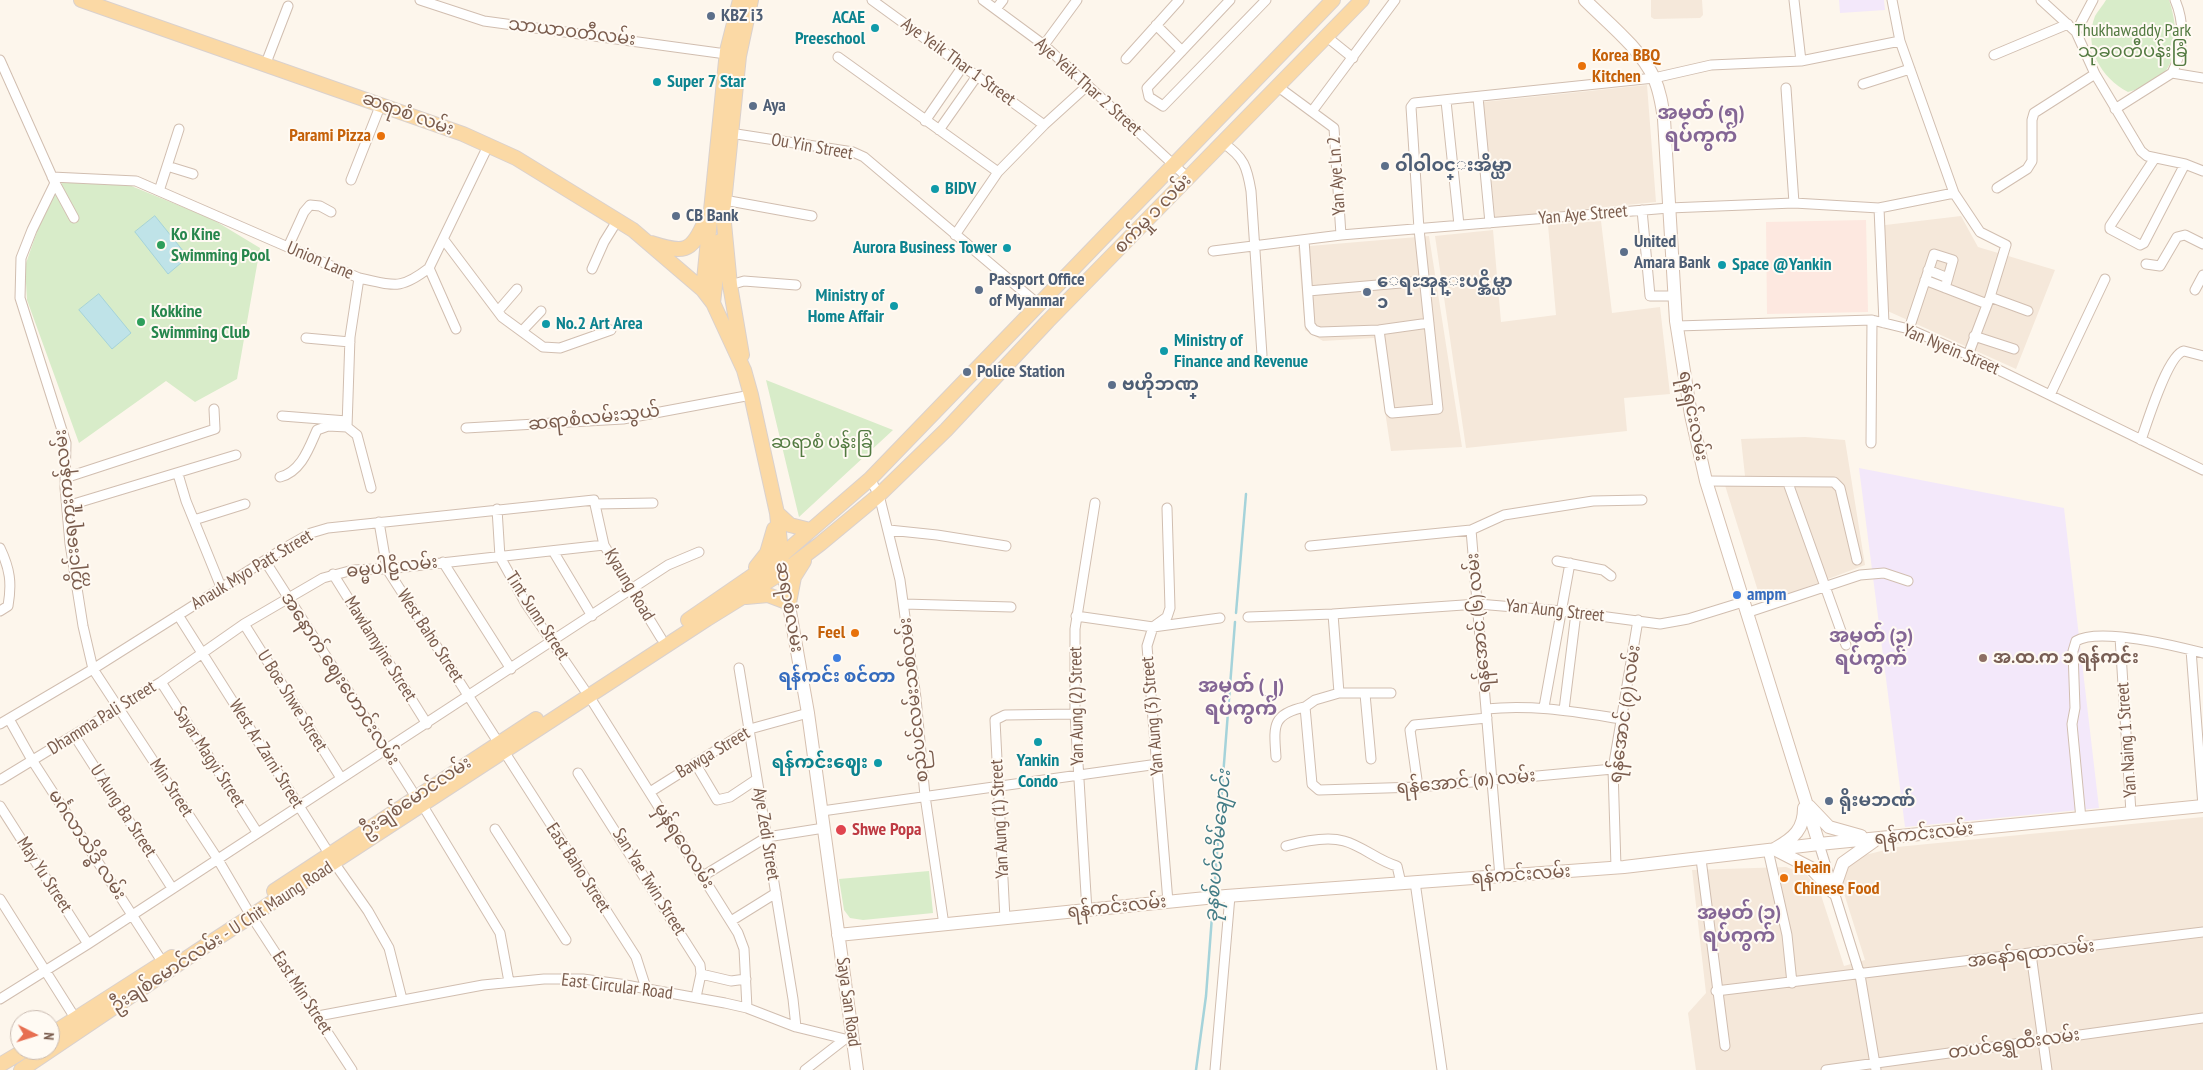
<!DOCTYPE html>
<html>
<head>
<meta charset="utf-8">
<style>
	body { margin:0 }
	#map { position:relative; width:2203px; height:1070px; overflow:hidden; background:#fdf6ec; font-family:"PT Sans Narrow",sans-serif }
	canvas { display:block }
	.north { position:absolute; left:10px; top:1010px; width:50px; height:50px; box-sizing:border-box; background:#fffaf3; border:1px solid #cabbb1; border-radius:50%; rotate:95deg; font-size:14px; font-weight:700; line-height:20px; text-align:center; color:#7a5c4d }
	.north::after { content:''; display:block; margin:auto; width:18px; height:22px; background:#e76f51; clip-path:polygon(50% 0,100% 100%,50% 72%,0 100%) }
</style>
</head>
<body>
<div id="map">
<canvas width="2203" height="1070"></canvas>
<div class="north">N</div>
</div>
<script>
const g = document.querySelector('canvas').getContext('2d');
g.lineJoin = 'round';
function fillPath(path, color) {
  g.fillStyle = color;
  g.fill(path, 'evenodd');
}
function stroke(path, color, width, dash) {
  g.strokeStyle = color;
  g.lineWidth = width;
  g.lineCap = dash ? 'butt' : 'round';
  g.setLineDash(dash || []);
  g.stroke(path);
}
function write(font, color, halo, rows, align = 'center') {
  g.font = font + ' "PT Sans Narrow","Noto Sans Myanmar",sans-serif';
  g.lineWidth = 4;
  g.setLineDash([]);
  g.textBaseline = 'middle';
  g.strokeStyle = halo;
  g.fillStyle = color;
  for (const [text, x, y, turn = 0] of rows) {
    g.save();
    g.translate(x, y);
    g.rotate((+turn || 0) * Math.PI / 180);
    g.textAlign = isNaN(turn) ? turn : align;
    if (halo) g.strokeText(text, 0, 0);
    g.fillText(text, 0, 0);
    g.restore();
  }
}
fillPath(new Path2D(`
	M1651 0H1702L1703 15 1700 18 1654 19 1651 17Z
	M1647 85 1656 202 1495 218 1483 102Z
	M1961 216 1978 247 2055 270 2016 369 1881 308 1877 226Z
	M1601 221 1612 313 1660 307 1670 394 1624 398 1627 431 1466 448 1435 236 1493 230 1501 322 1556 315 1548 225Z
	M1429 236 1462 447 1391 451 1374 338 1323 341 1305 330 1298 247Z
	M1805 437 1845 440 1865 565 1762 604 1723 479 1745 476 1741 439Z
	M2203 817V1070H1696L1688 1013 1706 993 1692 870 1786 867 1806 874 1820 892 1844 966 1865 960 1842 887 1843 870 1853 858 1897 847Z`), '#f5e8da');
fillPath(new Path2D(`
	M1866 220 1868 312 1767 314 1766 222Z`), '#fde8e0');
fillPath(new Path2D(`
	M1839 0H1884L1885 10 1840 13Z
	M1859 468 2064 508 2099 808 1905 827Z`), '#f3e8fa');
fillPath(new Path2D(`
	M2106 0H2169C2177 23 2181 59 2160 77 2151 85 2139 89 2128 92 2101 78 2083 47 2095 16 2098 11 2103 5 2106 0Z
	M64 181 124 183 212 219 260 248 237 379 195 402 166 381 79 443 27 300 25 266 40 223 58 188Z
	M766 380 893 430 799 517Z
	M929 871 933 913 863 920 850 918 844 910 839 879Z`), '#d8ecc9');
const water = new Path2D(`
	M155 216 188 257 168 274 135 232Z
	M99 294 131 333 112 349 79 310Z`);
fillPath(water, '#bfe3e8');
stroke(water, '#a5d3da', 1);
stroke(new Path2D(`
	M1236 613 1246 494
	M1214 892 1235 622
	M1196 1070 1206 996 1213 903`), '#a5d3da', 2.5);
const minor = new Path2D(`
	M420 0 484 21 726 54
	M872 0 1044 125
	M983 0 1044 45 1188 178
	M1230 0 1147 88 1149 97 1163 106 1266 0
	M1794 0 1801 61
	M1892 0 1900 41 1954 193 1980 232 2006 245 1990 297
	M2041 0 2076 32 2095 74 2141 151 2147 156 2185 164 2203 171
	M996 9 1003 0
	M1156 25 1182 51
	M2076 32 2093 0
	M1327 37 1353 58
	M1044 45 1077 0
	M1994 55 2068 24
	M838 57 998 172
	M1126 59 1179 0
	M0 60 55 183 74 218
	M266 63 288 6
	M2172 73 2203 78
	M1863 84 1910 69
	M1277 86 1334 128 1341 235
	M1786 88 1794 203
	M1478 97 1490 223
	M1446 101 1459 225
	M2115 109 2172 73C2184 50 2185 23 2175 0
	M1313 110 1395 0
	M925 121 963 66
	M939 130 977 76
	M730 133 853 152 864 157 1038 304
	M1223 143C1244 157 1247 167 1251 191L1262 355
	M2155 158 2110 226V229L2140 245 2144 243 2185 164
	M167 166 193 174
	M52 177 136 181 359 278C394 285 399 291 429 268L488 146
	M351 180 381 104
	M55 183 32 230 21 258 20 298 66 443 65 488 70 544 83 626 93 669 217 858 247 909
	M1997 188 2027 169 2032 161V120L2034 113 2095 74
	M159 191 179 129
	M724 200 812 216
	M1879 208 1884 323
	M1642 210 1650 296H1675
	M955 235 998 172 1044 125 1087 86
	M444 240 502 317 543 347 560 348 611 330
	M1304 240 1310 325 1314 330 1320 332 1379 330 1429 323
	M288 247 304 212 310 205 320 206 331 212
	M1213 251 1341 235 1669 208 1794 203 1879 208 1954 193
	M2146 264 2160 266 2177 237 2185 235 2203 244
	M429 268 456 329
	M592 269 604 242 617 221
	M1928 270 1948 278
	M359 278 350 337 347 427 357 435 371 488
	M1925 280 1987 304
	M730 285 744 281 796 285
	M2195 290 2203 275
	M1308 291 1424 281
	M498 311 517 289
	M1677 326 1872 320 1909 329 1968 355 2203 470
	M1909 329 1934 254 1953 260 1945 288
	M1379 330 1390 411 1392 413 1438 409 1419 229 1411 107 1414 103 1654 78 1711 65 1801 61 1900 41
	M522 331 541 311
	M1974 336 2014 349
	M306 338 350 342
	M1968 355 1990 297 2028 311
	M2050 395 2105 279
	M282 416 347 421
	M466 428 623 419 751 395
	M2141 440C2147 423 2168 354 2184 351L2203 356
	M1871 443 1872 320
	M178 474 186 501 221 587
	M280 477C301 472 309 448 317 430L328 426 347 427
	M65 478 215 429 214 409
	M870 479 879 495 900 580 916 698 925 796 944 925
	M1706 481 1834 482 1840 488 1857 560
	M1788 483 1846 645
	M596 504 653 503
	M67 506 236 455
	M1167 508 1170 608 1167 617 1153 627 1147 646 1168 902
	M497 509 500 557 526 604 584 689
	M194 520 245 504
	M379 522 387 569 636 957 646 988
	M889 530 937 535 1006 546
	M1471 530 1500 877
	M1310 546 1471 530 1504 515 1593 501 1642 500
	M0 548C10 569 12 583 8 606L0 611
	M553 551 592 616
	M265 561 416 797
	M1557 561 1603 570 1611 576
	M443 562 511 669
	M333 574 427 724
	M904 604 1011 607
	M1746 613 1860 575 1884 573 1908 581
	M1333 614 1339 693 1315 700 1305 707 1312 784 1319 790 1418 787 1613 769
	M178 615 330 855
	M1076 616 1153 627 1220 618
	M1248 617 1333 614 1478 604 1562 611 1660 624 1688 619 1743 602
	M244 624 341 778
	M2120 637 2131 813
	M2191 650 2203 806
	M739 668 793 999 796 1027
	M161 682 257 832
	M1339 693H1391
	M1365 694 1371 759
	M589 696 738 933 744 949 747 1008
	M1544 707 1570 563
	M1486 709C1533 704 1576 712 1622 719
	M1564 710 1576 613
	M9 719 32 760 165 966
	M0 724 93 669 283 549 311 533 328 528 594 500 604 545 661 638
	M74 735 172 888
	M1276 757C1274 727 1271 714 1305 707
	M695 763 717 800 730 797 757 779
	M578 773 700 965 701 974 696 997
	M0 780 161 682 244 624 323 578 353 570 396 568 604 545
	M1418 787 1410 730 1414 725 1487 718
	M650 792 750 729 808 713
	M0 806 88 944
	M423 806 500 933 509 982
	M822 811 1158 764
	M2081 819 2072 724 2075 708 2073 651 2076 641C2099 627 2176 646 2203 653
	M495 829 566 940
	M1819 844 1860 975 1876 1070
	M1286 846C1304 841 1326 836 1344 841 1363 846 1378 861 1397 866L1401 883
	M1768 850 1787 935 1792 983
	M1701 859 1725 1046
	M335 864 368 911 389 948 402 999
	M1616 867 1613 769 1638 620
	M703 876 767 837 824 828
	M1415 882 1442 1070
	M0 899 77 1021
	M1087 911 1075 714V629L1095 503
	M252 917 352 1070
	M1005 919 995 720 1005 715 1075 714
	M731 921 776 893
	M2031 954 2047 1070
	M701 974 731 981 746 979
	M1716 991 2203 932
	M0 999 88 944 668 565 699 552
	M318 1016 483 985 544 979H583L620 984 725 1003 747 1008 796 1027 845 1039 852 1038
	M805 1070 845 1039
	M1215 1070 1230 896
	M1826 1070 2203 1018`);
const secondary = new Path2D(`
	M1585 0C1608 23 1640 48 1654 78 1660 91 1662 105 1664 119L1676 321 1691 415 1706 481 1819 844
	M783 572 808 713 857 1070
	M1809 806 1829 827 1861 836
	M1776 848C1794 838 1804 829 1804 808
	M1774 849 1811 868 1833 892
	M1833 892 1843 863 1874 841
	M838 935 1226 896 1624 867 1819 844 2203 806`);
const primary = new Path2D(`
	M81 0 463 134 516 158 633 230 703 290 713 303 744 370 751 395 777 513 782 562
	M651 243C683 253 691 254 705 221
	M703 290 727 51 740 0
	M713 303 720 241
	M742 355 730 285 723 213 739 56 751 0
	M777 513 790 525 810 530
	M756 567 767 553 774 529
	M746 597 768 595 789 603 794 577 804 561
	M688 620 781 556 870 479 1333 0
	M274 891 536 719
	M50 1035 172 957
	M0 1065 25 1050
	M21 1070 196 952 466 776 707 619 783 572 820 544 879 495 946 430 1048 321 1362 0`);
stroke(minor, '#d1beb0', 11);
stroke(secondary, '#d6c0b0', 14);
stroke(primary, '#dad1cd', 16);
stroke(minor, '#fff', 9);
stroke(secondary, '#fff', 12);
stroke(primary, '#fbd9a5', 14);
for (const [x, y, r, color] of [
	[711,16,5,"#5c6f8a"],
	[875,28,5,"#0f9aa8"],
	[1582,66,5,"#e8710a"],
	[657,82,5,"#0f9aa8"],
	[753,106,5,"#5c6f8a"],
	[381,136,5,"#e8710a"],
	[1385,166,5,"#5c6f8a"],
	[935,189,5,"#0f9aa8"],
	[676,216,5,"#5c6f8a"],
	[161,245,5,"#2e9e5b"],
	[1007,248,5,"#0f9aa8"],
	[1624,252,5,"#5c6f8a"],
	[1722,265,5,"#0f9aa8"],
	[979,290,5,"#5c6f8a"],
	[1367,292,5,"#5c6f8a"],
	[894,306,5,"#0f9aa8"],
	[141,322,5,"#2e9e5b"],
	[546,324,5,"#0f9aa8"],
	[1164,351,5,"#0f9aa8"],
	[967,372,5,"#5c6f8a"],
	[1112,385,5,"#5c6f8a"],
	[1737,595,5,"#3f7fe0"],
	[855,633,5,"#e8710a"],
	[837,658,5,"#3f7fe0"],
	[1983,658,5,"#8d6e63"],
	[1038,742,5,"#0f9aa8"],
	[878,763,5,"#0f9aa8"],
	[1829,801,5,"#5c6f8a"],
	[841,830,6,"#e0444e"],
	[1784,878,5,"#e8710a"]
]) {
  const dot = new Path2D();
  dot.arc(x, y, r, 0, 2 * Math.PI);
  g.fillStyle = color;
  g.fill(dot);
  stroke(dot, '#fffaf3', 2);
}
write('bold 18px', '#4e5e75', '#fffaf3', [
	["KBZ i3",721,16],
	["Aya",763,106],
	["ဝါဝါဝင္းအိမ္ယာ",1395,166],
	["CB Bank",686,216],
	["United",1634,242],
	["Amara Bank",1634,263],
	["Passport Office",989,280],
	["of Myanmar",989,301],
	["ေရႊအုန္းပင္အိမ္ယာ",1377,282],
	["၁",1377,303],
	["Police Station",977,372],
	["ဗဟိုဘဏ္",1122,385],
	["ရိုးမဘဏ်",1839,801]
], 'left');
write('bold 18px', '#0d838f', '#fffaf3', [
	["ACAE",865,18,"right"],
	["Preeschool",865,39,"right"],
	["Super 7 Star",667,82],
	["BIDV",945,189],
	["Aurora Business Tower",997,248,"right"],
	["Space @Yankin",1732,265],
	["Ministry of",884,296,"right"],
	["Home Affair",884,317,"right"],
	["No.2 Art Area",556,324],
	["Ministry of",1174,341],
	["Finance and Revenue",1174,362],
	["Yankin",1038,761,"center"],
	["Condo",1038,782,"center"],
	["ရန်ကင်းဈေး",868,763,"right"]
], 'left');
write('18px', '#537a41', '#fffaf3', [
	["Thukhawaddy Park",2133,31],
	["သုခဝတီပန်းခြံ",2133,52],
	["ဆရာစံ ပန်းခြံ",822,443]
]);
write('18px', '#7a5c4d', '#fffaf3', [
	["သာယာဝတီလမ်း",572,32,7],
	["Aye Yeik Thar 1 Street",958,62,36],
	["Aye Yeik Thar 2 Street",1088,87,42],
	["ဆရာစံ လမ်း",408,114,20],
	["Ou Yin Street",812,147,10],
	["Yan Aye Ln 2",1337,176,-94],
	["စက်မှု ၁ လမ်း",1153,214,-46],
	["Yan Aye Street",1583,215,-5],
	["Union Lane",320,261,23],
	["Yan Nyein Street",1951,350,23],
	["ရန်ရှင်းလမ်း",1693,416,79],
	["ဆရာစံလမ်းသွယ်",594,418,-6],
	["က္ကိုင်းရေကူးကန်လမ်း",69,510,-96],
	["ဓမ္မပါဠိလမ်း",392,567,-6],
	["Anauk Myo Patt Street",252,570,-31],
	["Kyaung Road",629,585,59],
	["ဆရာစံလမ်း",789,607,80],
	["Yan Aung Street",1555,611,6],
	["Tint Sunn Street",537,616,57],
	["ရန်အောင် (၆) လမ်း",1479,623,-95],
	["West Baho Street",430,636,57],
	["Mawlamyine Street",380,649,58],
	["အနောက် ဈေးဟောင်းလမ်း",340,679,57],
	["စည်ပင်လမ်းသစ်လမ်း",914,700,-96],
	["U Boe Shwe Street",292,701,58],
	["Yan Aung (2) Street",1077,706,-91],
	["ရန်အောင် (၇) လမ်း",1625,714,-82],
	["Yan Aung (3) Street",1153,716,-95],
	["Dhamma Pali Street",102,718,-32],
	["Yan Naing 1 Street",2127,740,-94],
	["Bawga Street",713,753,-31],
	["West Ar Zarni Street",266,754,58],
	["Sayar Magyi Street",209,757,57],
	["ရန်အောင် (၈) လမ်း",1466,782,-5],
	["Min Street",171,788,57],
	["ဦးချစ်မောင်လမ်း",416,797,-34],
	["U Aung Ba Street",123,811,57],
	["Yan Aung (1) Street",1000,819,-93],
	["Aye Zedi Street",766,834,81],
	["ရန်ကင်းလမ်း",1924,834,-6],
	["မင်္ဂလာသိဒ္ဓိ လမ်း",87,845,57],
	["မှန်ရဝေလမ်း",684,846,58],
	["East Baho Street",578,868,57],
	["May Yu Street",44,875,57],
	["ရန်ကင်းလမ်း",1521,875,-4],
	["San Yae Twin Street",649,882,58],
	["ရန်ကင်းလမ်း",1117,907,-6],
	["ဦးချစ်မောင်လမ်း - U Chit Maung Road",222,937,-33],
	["အနော်ရထာလမ်း",2031,954,-7],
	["East Circular Road",617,987,7],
	["East Min Street",302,993,57],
	["Saya San Road",848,1002,82],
	["တပင်ရွှေထီးလမ်း",2014,1044,-8]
]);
write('bold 18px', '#c56008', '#fffaf3', [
	["Korea BBQ",1592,56],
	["Kitchen",1592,77],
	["Parami Pizza",371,136,"right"],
	["Feel",845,633,"right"],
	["Heain",1794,868],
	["Chinese Food",1794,889]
], 'left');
write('bold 18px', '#27864d', '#fffaf3', [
	["Ko Kine",171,235],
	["Swimming Pool",171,256],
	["Kokkine",151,312],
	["Swimming Club",151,333]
], 'left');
write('bold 18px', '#366cbe', '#fffaf3', [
	["ampm",1747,595],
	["ရန်ကင်း စင်တာ",837,677,"center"]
], 'left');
write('bold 18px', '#785e54', '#fffaf3', [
	["အ.ထ.က ၁ ရန်ကင်း",1993,658]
], 'left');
write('bold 18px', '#be3a42', '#fffaf3', [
	["Shwe Popa",852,830]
], 'left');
write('italic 19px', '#437c86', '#fffaf3', [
	["ခုနစ်ပင်လိမ်ချောင်း",1218,846,-85]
]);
write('bold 20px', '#846695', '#fffaf3', [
	["အမှတ် (၅)",1701,113],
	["ရပ်ကွက်",1701,136],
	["အမှတ် (၃)",1871,636],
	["ရပ်ကွက်",1871,659],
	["အမှတ် (၂)",1241,686],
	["ရပ်ကွက်",1241,709],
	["အမှတ် (၁)",1739,913],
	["ရပ်ကွက်",1739,936]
]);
</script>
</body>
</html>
